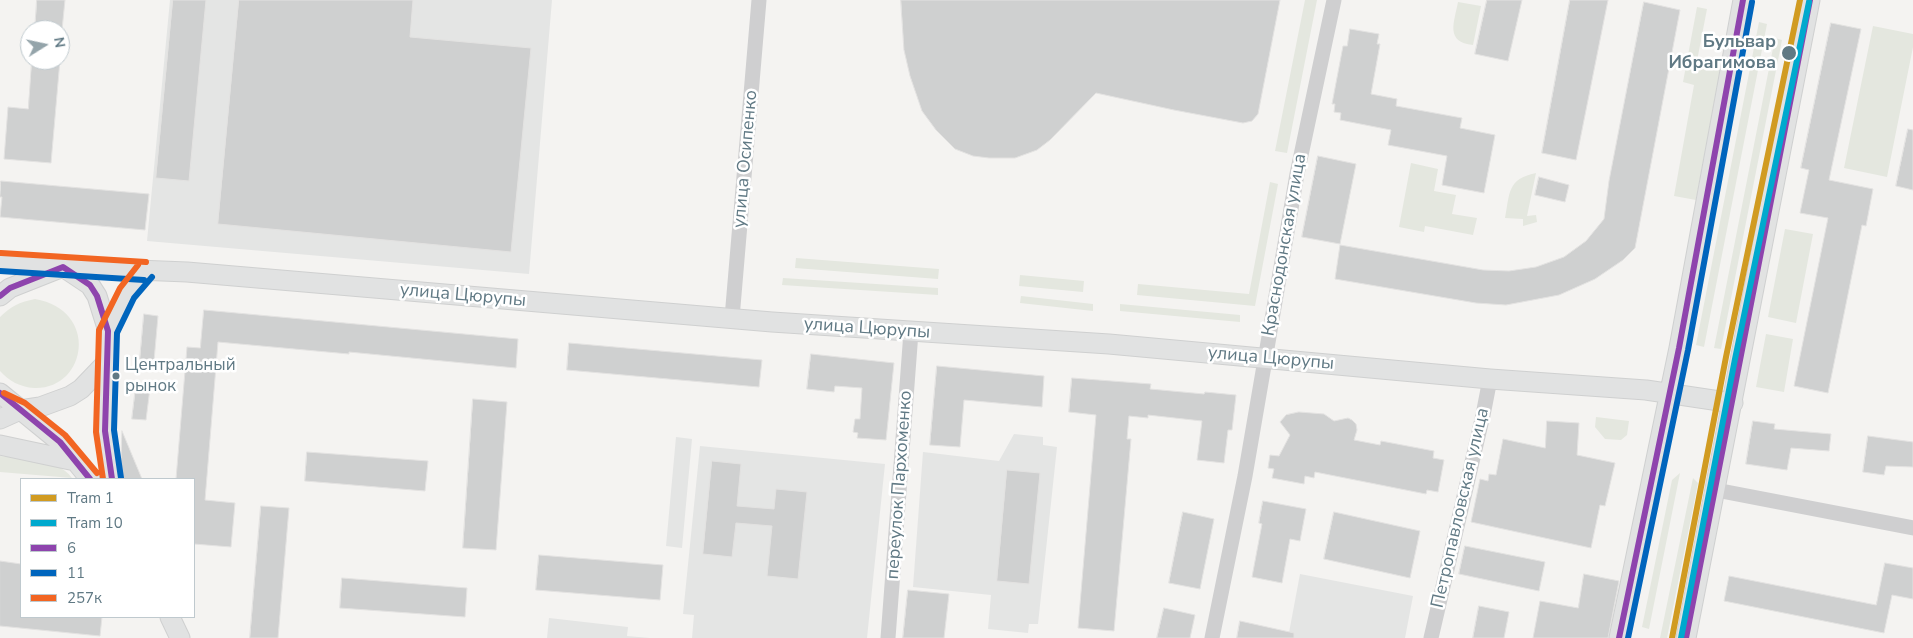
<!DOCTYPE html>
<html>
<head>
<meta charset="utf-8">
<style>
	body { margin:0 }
	#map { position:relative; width:1913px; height:638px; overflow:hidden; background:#f4f3f1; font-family:"Nunito Sans",sans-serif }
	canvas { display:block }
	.legend { position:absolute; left:20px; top:478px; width:175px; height:140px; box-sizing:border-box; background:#fff; border:1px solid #bfc9ce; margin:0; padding:6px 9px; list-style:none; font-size:15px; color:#607984 }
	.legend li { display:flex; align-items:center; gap:10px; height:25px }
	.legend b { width:25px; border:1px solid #bfc9ce }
	.north { position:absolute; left:20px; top:20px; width:50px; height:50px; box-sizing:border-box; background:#fff; border:1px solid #bfc9ce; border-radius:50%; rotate:80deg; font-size:14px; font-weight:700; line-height:20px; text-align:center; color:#607984 }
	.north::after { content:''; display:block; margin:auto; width:18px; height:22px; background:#94a4aa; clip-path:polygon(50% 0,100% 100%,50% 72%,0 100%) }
</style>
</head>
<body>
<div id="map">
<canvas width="1913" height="638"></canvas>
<ul class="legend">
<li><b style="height:6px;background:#d19b21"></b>Tram 1</li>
<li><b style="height:6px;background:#00a9ce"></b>Tram 10</li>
<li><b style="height:6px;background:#8e44ad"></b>6</li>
<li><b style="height:6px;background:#0065bd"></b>11</li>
<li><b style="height:6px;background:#f26522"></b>257к</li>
</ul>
<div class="north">N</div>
</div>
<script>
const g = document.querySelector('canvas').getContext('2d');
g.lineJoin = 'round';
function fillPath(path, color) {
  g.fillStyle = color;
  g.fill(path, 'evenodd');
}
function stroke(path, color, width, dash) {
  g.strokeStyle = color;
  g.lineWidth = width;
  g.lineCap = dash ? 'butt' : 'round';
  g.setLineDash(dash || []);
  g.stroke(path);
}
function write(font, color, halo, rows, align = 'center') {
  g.font = font + ' "Nunito Sans",sans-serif';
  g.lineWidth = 5;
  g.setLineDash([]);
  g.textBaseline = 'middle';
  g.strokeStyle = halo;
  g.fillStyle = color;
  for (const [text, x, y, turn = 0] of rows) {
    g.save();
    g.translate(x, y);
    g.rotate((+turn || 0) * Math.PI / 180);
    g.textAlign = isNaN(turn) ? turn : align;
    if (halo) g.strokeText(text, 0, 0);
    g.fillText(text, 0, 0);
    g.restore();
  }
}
fillPath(new Path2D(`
	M170 0H552L529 274 147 241Z
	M1014 434 1043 437V445L1057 447 1038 624H1029L1028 633 988 629 991 595 913 587 923 452 999 461Z
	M676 437 692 439 682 548 666 546Z
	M700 446 885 464 867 638H692L694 615 683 614Z
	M1300 574 1413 596 1405 638H1288Z
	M549 618 628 627 627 636 650 638H547Z`), '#e4e5e4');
fillPath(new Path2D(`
	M1305 0H1317L1287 153 1275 151Z
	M1458 2 1481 6 1473 45C1445 42 1454 23 1458 2Z
	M1697 7 1707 9 1696 66 1720 70 1696 200 1674 196 1694 85 1683 82Z
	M1759 22 1767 24 1704 347 1696 345Z
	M1873 26 1913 34V47L1887 177 1844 168Z
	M1775 38 1782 40 1721 349 1714 348Z
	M1411 163 1438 169 1434 191 1456 195 1452 214 1477 218 1473 235 1425 226 1424 232 1399 227Z
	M1536 173 1527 216 1536 215 1537 222 1523 226V219L1505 218C1510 193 1507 179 1536 173Z
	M1270 182 1278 184 1255 306 1137 295 1138 284 1249 294Z
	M1785 229 1813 234 1796 323 1768 317Z
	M796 258 939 269 938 279 795 268Z
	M1020 275 1084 281 1083 292 1019 286Z
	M783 278 938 288V295L782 285Z
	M1021 296 1093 304V311L1020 303Z
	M35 299C100 310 87 390 34 388 20 387 9 381 0 371V317C11 306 20 302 35 299Z
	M1120 304 1240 315V322L1120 311Z
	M1766 334 1793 339 1784 392 1756 387Z
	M1596 417 1629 421 1627 435 1621 440 1605 439 1595 427Z
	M0 456C23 459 57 457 72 478L0 472Z
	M1680 473 1649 629 1642 627 1672 480Z
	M1693 478 1698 483 1667 638H1660Z`), '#e4e7df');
const building = new Path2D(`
	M37 0H65L62 30H35Z
	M173 0H206L189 181 156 178Z
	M239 0H413L410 37 531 48 511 252 218 224Z
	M901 0H1280L1258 114 1252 121 1243 123 1174 110 1096 93 1050 140 1037 150 1015 158H989L973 156 955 149 936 130 922 111 910 76 904 50Z
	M1487 0H1522L1508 61 1475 54Z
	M1570 0H1608L1576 160 1542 153Z
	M1644 2 1680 10 1635 248 1623 260 1595 279 1559 295 1506 305 1476 303 1335 279 1340 245 1483 270 1509 271 1536 267 1564 257 1586 241 1604 219 1609 181Z
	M1831 23 1861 29 1829 180 1873 189 1866 226 1862 225 1828 393 1794 386 1828 218 1800 213 1809 170 1801 168Z
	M1350 29 1379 34 1377 44H1380L1371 94 1397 99 1396 106 1462 118 1460 128 1495 135 1484 193 1442 185 1447 156 1388 145 1391 130 1340 120 1341 113 1334 112 1335 104H1332L1343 46H1347Z
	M32 60H60L51 163 4 159 8 107 28 109Z
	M1908 129 1913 130V190L1896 186Z
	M1318 156 1356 164 1340 244 1302 237Z
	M1539 177 1569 185 1565 202 1535 195Z
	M1 181 149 194 145 230 0 217 2 197H0Z
	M204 310 518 339 516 368 349 352V354L218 342 205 500 235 503 231 547 194 544V479H176L187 347 200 348Z
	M144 314 158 316 154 361 140 359Z
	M569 343 762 360 759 387 567 370Z
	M811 354 894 363 886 440 857 438 858 433 853 432 855 419H860L862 388 835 386 834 392 807 389Z
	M937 366 1044 376 1042 407 964 400 960 447 930 445Z
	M1072 378 1151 384 1150 389 1204 394 1205 392 1236 395 1232 430H1228L1224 463 1197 460 1202 421 1148 415V418L1129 416 1127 439H1131L1114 631 1078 628 1096 415 1069 412Z
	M136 386 150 388 146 420 132 419Z
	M473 399 507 402 496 550 463 548Z
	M1299 412 1324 414 1334 421 1348 418 1352 420 1356 424 1357 430 1354 440 1380 445 1381 441 1434 451 1433 458 1444 460 1438 492 1427 490 1426 494 1315 472 1314 478 1305 476 1304 484 1272 478 1274 469 1268 468 1270 455 1279 456 1290 435 1280 422 1286 415Z
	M1547 421 1579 423 1577 455 1615 463 1605 506 1600 505 1591 548 1471 522 1480 479 1488 481 1489 474 1496 475 1503 439 1545 448Z
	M1753 421 1775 424 1774 429 1831 434 1829 451 1791 448 1787 470 1746 464Z
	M122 431 142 479H123L121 461Z
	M1868 436 1913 442V467L1886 466 1884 475 1863 472Z
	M307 452 428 461 425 491 305 481Z
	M712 461 741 464 737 506 774 509 776 489 807 492 798 579 767 576 772 526 736 523 732 557 703 554Z
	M1007 470 1040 473 1029 584 997 581Z
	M1263 501 1306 509 1300 541 1290 539 1282 583 1252 577 1262 524 1259 523Z
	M261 506 289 508 278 638H250Z
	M1183 512 1214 519 1200 589 1169 583Z
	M1334 512 1420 531 1410 578 1324 559Z
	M1465 546 1545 562 1539 591 1459 574Z
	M539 555 663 565 660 600 536 590Z
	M0 561 21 564V617H102L100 636 0 626Z
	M1885 563 1913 568V599L1892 595 1884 633 1724 601 1729 576 1876 605Z
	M1584 574 1619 581 1608 638H1533L1540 601 1578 608Z
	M342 578 467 588 465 617 340 608Z
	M908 590 949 594 944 638H903Z
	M1479 606 1509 612 1504 638H1473Z
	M1164 608 1195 615 1190 638H1157Z
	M1240 621 1294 633V638H1237Z`);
fillPath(building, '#cfd0d0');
stroke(building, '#e3e2e1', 1);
const major = new Path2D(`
	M0 262 63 267 187 272 772 322 1109 344 1490 379 1646 390 1733 403
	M0 296 10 288 63 267 90 285 97 296 108 331 106 363 105 431 112 479
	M108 331 127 293 145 271
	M0 393 60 442 90 479
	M0 419 20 410 40 407 70 396 81 389 106 363
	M0 445 75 461
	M170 617 180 638
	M1619 638 1679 348 1743 0
	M1686 638 1810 0`);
stroke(major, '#cfd0d0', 21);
stroke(new Path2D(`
	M732 318 759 0
	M1716 490 1913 528
	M888 638 911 332
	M1212 638 1245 476 1297 174 1334 0
	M1431 638 1483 415 1490 379`), '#cfcfd0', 15);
stroke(major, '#e1e2e2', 19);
stroke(new Path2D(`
	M0 296 10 288 63 267 90 285 97 296 108 331 105 431 112 479
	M0 393 60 442 90 479
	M1619 638 1679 348 1743 0
	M1686 638 1810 0`), '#8e44ad', 6);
stroke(new Path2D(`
	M0 271 144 280
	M121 478 114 430 117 333 134 298 152 277
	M1628 638 1688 350 1752 2`), '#0065bd', 6);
stroke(new Path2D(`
	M1 253 146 262
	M4 393 25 403 65 435 97 473
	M103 479 96 432 99 330 120 288 138 265`), '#f26522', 6);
stroke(new Path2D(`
	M1672 638 1726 357 1800 0`), '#d19b21', 6);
stroke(new Path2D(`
	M1681 638 1735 359 1809 2`), '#00a9ce', 6);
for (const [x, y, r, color] of [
	[1789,53,8,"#607984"],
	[116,376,4.5,"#607984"]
]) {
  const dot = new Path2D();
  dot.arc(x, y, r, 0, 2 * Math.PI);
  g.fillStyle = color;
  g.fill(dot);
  stroke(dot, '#fff', 2);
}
write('17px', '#607984', '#fff', [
	["Центральный",125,366],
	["рынок",125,387]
], 'left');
write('bold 18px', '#607984', '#fff', [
	["Бульвар",1776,43],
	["Ибрагимова",1776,64]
], 'right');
write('18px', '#607984', '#fff', [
	["улица Осипенко",746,159,-85],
	["Краснодонская улица",1285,245,-80],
	["улица Цюрупы",463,296,5],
	["улица Цюрупы",867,329,4],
	["улица Цюрупы",1271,359,5],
	["переулок Пархоменко",900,485,-86],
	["Петропавловская улица",1461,508,-77]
]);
</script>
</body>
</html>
